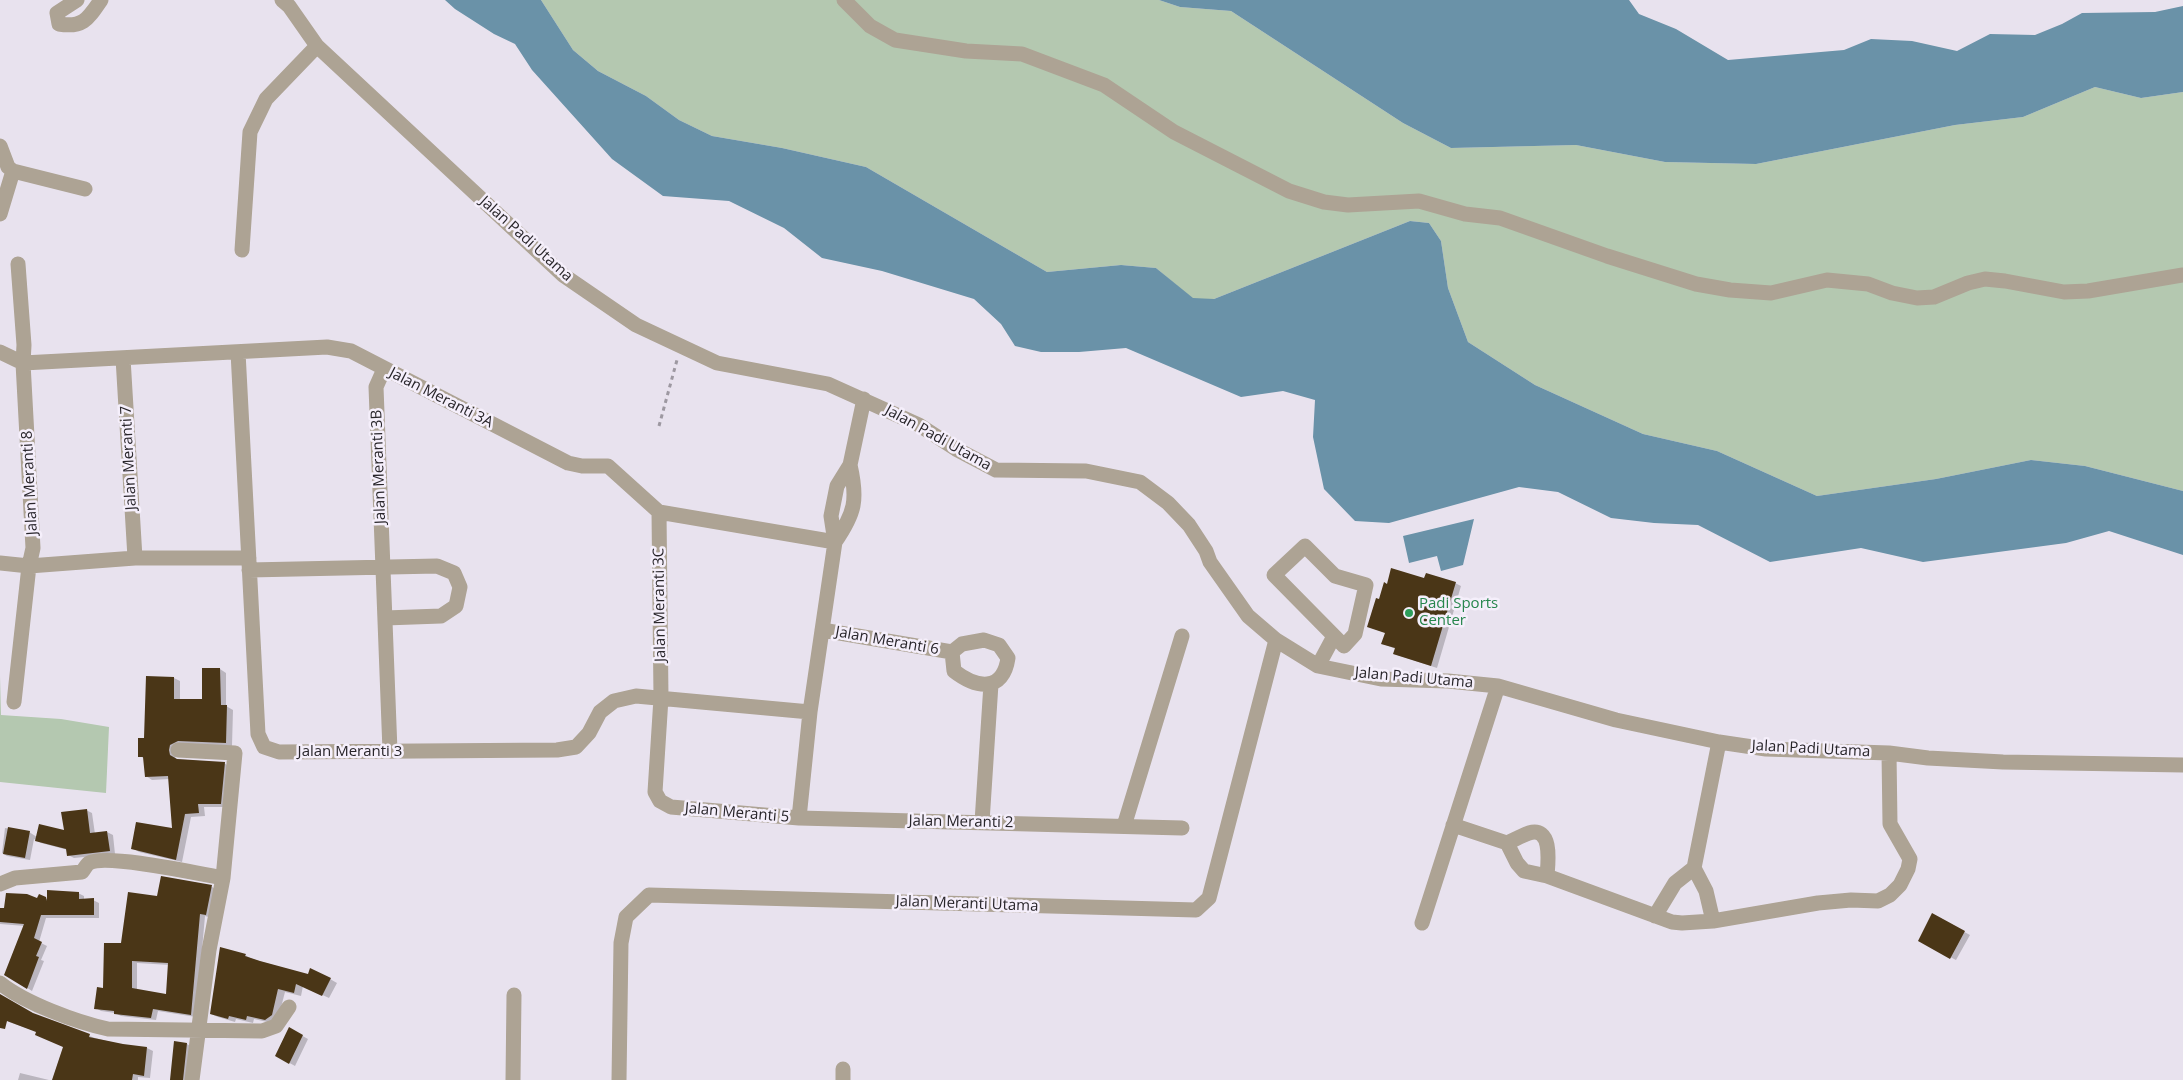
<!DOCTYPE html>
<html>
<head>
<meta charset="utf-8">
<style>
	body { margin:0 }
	canvas { display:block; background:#e8e2ee }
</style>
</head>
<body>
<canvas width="2183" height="1080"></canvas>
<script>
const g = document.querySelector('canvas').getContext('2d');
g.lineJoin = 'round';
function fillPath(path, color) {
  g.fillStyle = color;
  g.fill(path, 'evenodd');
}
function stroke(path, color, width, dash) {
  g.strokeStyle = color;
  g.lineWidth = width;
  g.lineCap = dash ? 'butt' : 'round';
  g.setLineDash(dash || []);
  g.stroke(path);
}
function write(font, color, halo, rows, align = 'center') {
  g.font = font + ' "Open Sans",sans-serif';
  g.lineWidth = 5;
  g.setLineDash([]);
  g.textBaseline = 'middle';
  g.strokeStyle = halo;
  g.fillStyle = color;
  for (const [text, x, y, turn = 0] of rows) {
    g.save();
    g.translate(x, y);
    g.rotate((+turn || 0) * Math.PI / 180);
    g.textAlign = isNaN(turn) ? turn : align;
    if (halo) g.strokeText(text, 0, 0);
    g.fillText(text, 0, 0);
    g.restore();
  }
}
fillPath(new Path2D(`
	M541 0H1159L1180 7 1231 11 1403 123 1451 148 1576 145 1665 162 1756 164 1955 125 2023 117 2095 87 2141 98 2183 92V491L2085 466 2031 460 1936 479 1817 496 1717 451 1643 434 1535 385 1468 342 1448 288 1441 241 1429 223 1410 221 1214 299H1193L1156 268 1121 265 1047 272 866 167 782 148 712 136 679 120 646 96 598 71 573 50Z
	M0 676 1 715 61 719 109 727 106 793 0 782Z`), '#b4c8b0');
fillPath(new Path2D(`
	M445 0H541L573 50 598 71 646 96 679 120 712 136 782 148 866 167 1047 272 1121 265 1156 268 1193 298 1214 299 1410 221 1429 223 1441 241 1448 288 1468 342 1535 385 1643 434 1717 451 1817 496 1936 479 2031 460 2085 466 2183 491V555L2109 531 2066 543 1923 562 1861 548 1770 562 1698 525 1654 523 1611 518 1558 492 1519 487 1389 523 1355 521 1324 489 1313 437 1315 400 1283 391 1241 397 1126 348 1079 352H1041L1015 346 1001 324 974 299 882 271 822 258 784 228 729 201 663 196 612 159 532 70 515 44 494 34 455 9Z
	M1159 0H1629L1639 14 1676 29 1728 60 1844 50 1871 39 1912 41 1957 51 1990 34 2035 35 2062 24 2082 13 2155 12 2183 6V92L2141 98 2095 87 2023 117 1955 125 1756 164 1665 162 1576 145 1451 148 1403 123 1231 11 1180 7Z
	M1474 519 1463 565 1441 571 1437 556 1409 563 1403 536Z`), '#6a92a8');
fillPath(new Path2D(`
	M1425 579 1455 583 1461 586 1437 668 1394 654 1396 649 1383 644 1386 633 1369 627 1388 585Z
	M220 669 226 673V706L233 710 232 746 174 754 176 759 224 763 230 767 226 807H204L205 816 191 817 182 862 139 852 133 848 173 830 169 779 152 780 146 776 145 759 140 756 145 739 174 678 180 681V700H204Z
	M86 810 92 813 95 834 107 832 113 835 115 854 74 858 68 855V850L41 843 34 839 30 860 7 856 2 853 5 828 29 832 37 837 65 832Z
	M212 887 217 890 212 918 205 916 196 1017 158 1011 156 1020 121 1016 115 1013 101 1011 96 1008 122 945 158 898ZM137 963 170 965 167 996 137 990Z
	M78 893 84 896V900H93L99 903V918H46L39 942 47 946 41 960 44 961 32 991 6 974 25 926 0 924V909H5L38 899H48Z
	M1933 915 1970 935 1956 960 1919 941Z
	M245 955 252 959 308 975 330 979 337 983 329 998 303 986 301 996 285 992 278 1019 272 1023 254 1019 253 1023 236 1019 235 1022 218 1017 211 1014Z
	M0 995 15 1005 48 1021 95 1038 123 1045 147 1048 153 1051 150 1078 138 1077V1080H53L65 1048 38 1032 9 1022 0 1016Z
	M290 1029 308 1039 295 1066 277 1056Z
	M175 1043 187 1044 192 1047 189 1080H171Z
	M20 1073 49 1080H18Z`), '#0003');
fillPath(new Path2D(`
	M1391 568 1424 578 1426 573 1456 582 1431 666 1393 654 1395 648 1381 644 1385 633 1367 627 1376 598 1379 599 1384 582 1387 584Z
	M202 668H220L221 705H227L226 743 178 741 170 745 169 750 170 755 177 759 225 762 221 804H198L199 813 185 814 176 860 131 849 136 822 172 828 168 776 145 777 143 757H138V738H144L146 676 174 677V699H202Z
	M87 809 90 833 107 831 110 851 67 856 66 849 35 841 39 824 64 830 61 812Z
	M8 827 30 831 25 858 3 854Z
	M161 876 212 885 206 915 200 914 191 1015 153 1009 151 1018 114 1014V1011L94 1009 97 987 103 988 104 943H121L128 892 157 896ZM132 961 168 963 166 994 132 988Z
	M47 890 79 892V899L94 898V915H41L34 938 42 942 36 956 39 957 27 989 4 975 24 924 0 922V908H4L6 893 27 894 37 898 39 894 46 897 47 901Z
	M1932 913 1965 931 1950 959 1918 941Z
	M220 947 246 954 245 956 260 961 308 974 310 968 331 978 322 996 296 984 294 993 278 989 272 1015 265 1020 247 1016 246 1020 229 1016 228 1019 210 1014Z
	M0 994 33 1013 90 1034 89 1037 123 1044 147 1047 144 1076 133 1074 132 1080H52L63 1047 35 1035 36 1032 7 1021 5 1029 0 1028Z
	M289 1027 303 1035 289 1064 275 1056Z
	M174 1041 187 1043 183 1080H170Z`), '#4a3617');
stroke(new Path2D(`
	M659 426 677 360`), '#9d98a1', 3, [4, 4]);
stroke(new Path2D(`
	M77 0 57 13 59 24C83 28 88 19 101 0
	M282 0 289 6 317 46 563 275 636 325 717 363 828 384 919 425 956 449 996 470 1086 471 1140 482 1168 503 1189 525 1206 551 1210 562 1248 616 1276 640 1318 666 1381 679 1448 681 1498 686 1616 720 1719 742 1766 749 1889 753 1928 758 2003 762 2183 765
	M844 0 870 26 895 40 966 51 1022 54 1104 85 1174 132 1289 191 1324 202 1348 205 1419 201 1465 214 1500 218 1607 256 1696 284 1730 290 1771 293 1827 280 1868 284 1892 293 1917 298 1934 297 1968 283 1985 279 2005 281 2064 292 2088 291 2183 275
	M0 146 8 167 13 171 0 214
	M13 171 85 189
	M242 250 250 132 266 99 317 46
	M0 352 23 363 327 347 351 351 568 463 582 466H608L659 512 835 542
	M238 352 258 734 264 747 279 752 557 750 576 747 589 733 600 712 614 701 636 696 810 712
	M123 358 135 558
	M384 369 376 387 390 751
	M659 512 661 698 655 792 660 801 671 807 799 818 1182 828
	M835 542C855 513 858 500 850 465
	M1305 546 1335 576 1366 585 1355 634 1344 646 1274 575Z
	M0 563 29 566 135 558H249
	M249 570 437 566 454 573 460 587 456 606 441 616 385 618
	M822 630 952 652
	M984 640 999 645 1008 658C1003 693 976 688 954 671L952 652 962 644Z
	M1318 666 1333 638
	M14 702 29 566 33 548 23 363 24 345 18 264
	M178 750 235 753 223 878 209 950 192 1080
	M799 818 810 712 835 542 831 516 837 486 850 465 864 399
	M982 822 991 684
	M1453 825 1507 843 1517 863 1524 871 1547 876 1672 922 1682 923 1713 921 1818 903 1851 900 1878 901 1890 895 1900 885 1908 869 1910 859 1890 824 1889 753
	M1124 826 1182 636
	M1507 843C1514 840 1521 836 1529 833 1553 826 1548 863 1547 876
	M1694 868 1719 742
	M0 884 15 878 82 872C84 870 86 865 89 863 106 853 200 874 223 878
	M1655 916 1675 883 1694 868 1706 891 1713 921
	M1422 923 1498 686
	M0 983C25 1003 76 1022 108 1029L262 1031 276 1026 289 1007
	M513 1080 514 995
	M619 1080 621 943 626 917 649 895 1196 910 1209 898 1276 640
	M843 1080V1069`), '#ada394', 15);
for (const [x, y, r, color] of [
	[1409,613,5,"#2e9e5b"]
]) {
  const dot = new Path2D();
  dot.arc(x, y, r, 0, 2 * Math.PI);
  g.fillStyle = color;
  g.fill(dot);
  stroke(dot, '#f5effb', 2);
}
write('15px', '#28252a', '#f5effb', [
	["Jalan Padi Utama",526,239,42],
	["Jalan Meranti 3A",441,398,27],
	["Jalan Padi Utama",938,438,29],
	["Jalan Meranti 7",129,458,-93],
	["Jalan Meranti 3B",379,467,-92],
	["Jalan Meranti 8",30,483,-93],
	["Jalan Meranti 3C",660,605,-91],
	["Jalan Meranti 6",887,641,10],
	["Jalan Padi Utama",1414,678,5],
	["Jalan Padi Utama",1811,749,3],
	["Jalan Meranti 3",350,752],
	["Jalan Meranti 5",737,813,5],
	["Jalan Meranti 2",961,822,1],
	["Jalan Meranti Utama",967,904,2]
]);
write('15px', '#27864d', '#f5effb', [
	["Padi Sports",1419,604],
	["Center",1419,621]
], 'left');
</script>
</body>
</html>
